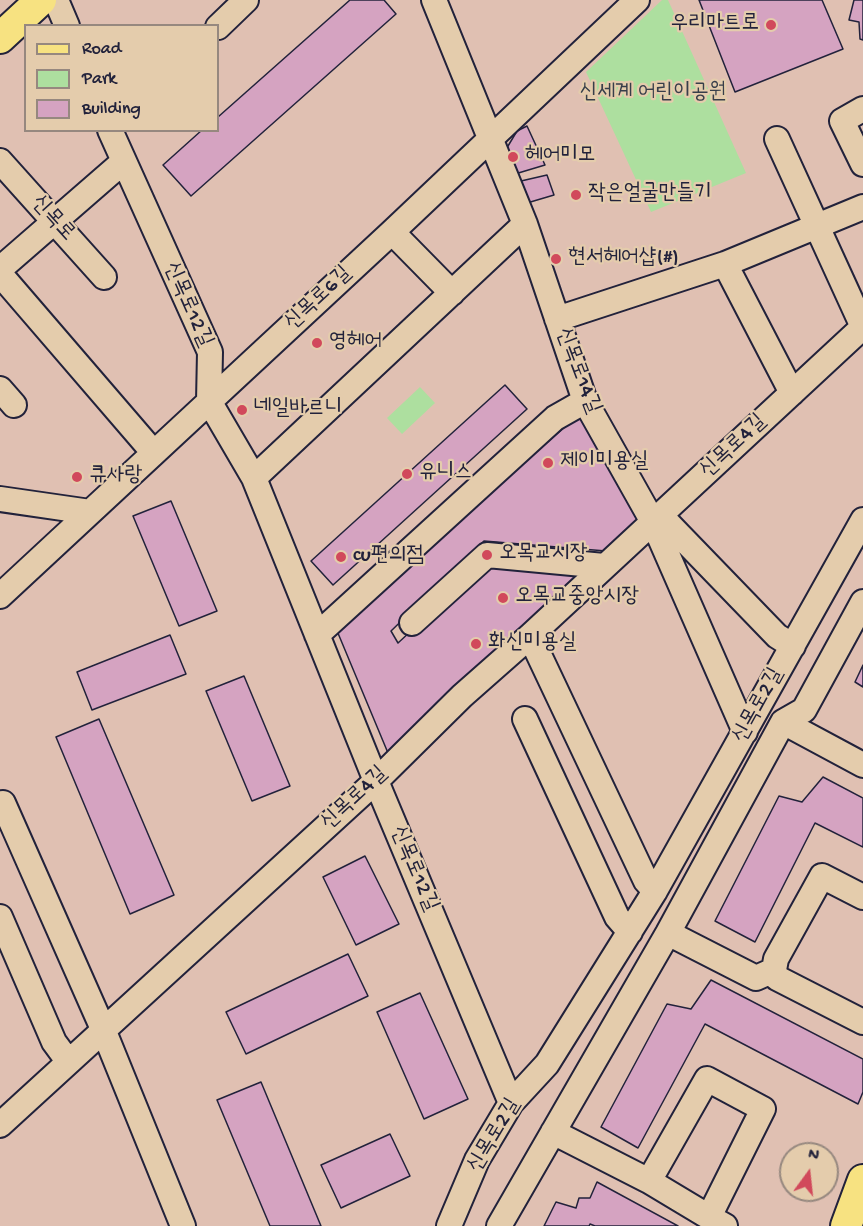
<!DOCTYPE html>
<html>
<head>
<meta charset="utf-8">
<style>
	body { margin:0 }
	#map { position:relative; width:863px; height:1226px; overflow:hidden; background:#e0c0b2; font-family:"Gochi Hand",sans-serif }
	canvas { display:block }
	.legend { position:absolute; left:24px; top:24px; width:195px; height:108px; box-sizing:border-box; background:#e4ccac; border:2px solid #96887f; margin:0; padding:8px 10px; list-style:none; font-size:18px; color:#22223b }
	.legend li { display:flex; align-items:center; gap:12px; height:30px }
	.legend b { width:30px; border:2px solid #96887f }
	.north { position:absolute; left:779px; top:1142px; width:60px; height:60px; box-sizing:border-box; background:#e4ccac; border:2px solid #96887f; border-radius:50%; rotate:15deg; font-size:16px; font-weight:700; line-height:24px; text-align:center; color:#22223b }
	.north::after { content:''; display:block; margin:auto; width:21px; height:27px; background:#d1495b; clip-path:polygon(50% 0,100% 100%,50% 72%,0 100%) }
</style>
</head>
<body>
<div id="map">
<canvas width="863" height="1226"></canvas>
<ul class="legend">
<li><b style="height:8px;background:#f7e281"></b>Road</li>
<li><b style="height:16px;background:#addf9f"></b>Park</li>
<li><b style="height:16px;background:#d5a3c1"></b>Building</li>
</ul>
<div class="north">N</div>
</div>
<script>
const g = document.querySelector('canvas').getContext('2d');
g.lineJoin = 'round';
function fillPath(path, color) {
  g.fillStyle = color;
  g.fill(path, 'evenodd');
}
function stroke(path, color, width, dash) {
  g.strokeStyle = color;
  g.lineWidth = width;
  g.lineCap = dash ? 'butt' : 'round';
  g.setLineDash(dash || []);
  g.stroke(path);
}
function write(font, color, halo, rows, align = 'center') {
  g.font = font + ' "Gochi Hand","Poor Story",sans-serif';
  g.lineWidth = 4.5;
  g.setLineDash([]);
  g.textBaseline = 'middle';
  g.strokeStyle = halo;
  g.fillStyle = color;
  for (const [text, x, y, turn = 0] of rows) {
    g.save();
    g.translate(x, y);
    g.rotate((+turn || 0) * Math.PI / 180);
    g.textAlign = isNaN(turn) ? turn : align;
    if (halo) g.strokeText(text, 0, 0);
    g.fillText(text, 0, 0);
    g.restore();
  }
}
fillPath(new Path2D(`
	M662 0H668L746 173 651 212 586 72Z
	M420 387 435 403 402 434 387 418Z`), '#addf9f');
const building = new Path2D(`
	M350 0H384L396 14 191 196 163 165 202 130H218V117Z
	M699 0H822L843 49 735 92Z
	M854 0H863V40L860 39 859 22 849 20Z
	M527 126 545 165 515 174 505 151 517 131Z
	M547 175 554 195 527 203 521 181Z
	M505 385 527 409 333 585 311 561Z
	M581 413 641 517 606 551 484 541 391 631 398 643 488 560 589 570 388 753 335 626Z
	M171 501 217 611 179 626 133 516Z
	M170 635 186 674 92 710 77 672Z
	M863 665V687L855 682Z
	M244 676 290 786 252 801 206 691Z
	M99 719 174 895 130 914 56 737Z
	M823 777 863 798V847L815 823 755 942 715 921 779 796 802 802Z
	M365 856 399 924 356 945 323 877Z
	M348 954 368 996 246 1054 226 1012Z
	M711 980 863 1059V1092L858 1104 705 1024 638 1148 601 1127 667 1004 691 1009Z
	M420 993 468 1099 424 1119 377 1012Z
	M261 1082 321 1226H270L217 1100Z
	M390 1134 410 1176 341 1208 321 1165Z
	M597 1182 678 1226H595L590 1224 589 1226H544L556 1202 576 1208 579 1198H590Z`);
fillPath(building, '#d5a3c1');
stroke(building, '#22223b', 1.5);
const minor = new Path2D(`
	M56 0 67 26
	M434 0 525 224 585 401 653 522 745 732
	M218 27 246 0
	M863 109 842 121 863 164
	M110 130 210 352 209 401 254 478 376 781 511 1103
	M777 139 863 327
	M0 161 104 277
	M392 232 452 293
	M725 264 792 393
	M0 269 123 162
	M0 274 154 453
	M557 319 725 264 863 207
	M0 389 14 405
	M254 478 525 224
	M0 499 90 512
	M660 515 777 636 793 646
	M0 596 392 232 637 0
	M412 623 487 555 604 566
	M317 635 555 418 585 401
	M530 636 646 881 655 891
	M525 719 617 917 630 932
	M783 722 863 765
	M3 803 103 1029 183 1226
	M863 897 822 876 776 959 774 970 777 978 863 1022
	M0 917 54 1042 68 1061
	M668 933 756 978 774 970
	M0 1125 376 781 462 696 530 636 863 327
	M553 1132 649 1181 709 1217
	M649 1181 707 1079 763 1109 709 1217 725 1226
	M449 1226 477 1160 511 1103 547 1064 655 891 863 520
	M499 1226 668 933 783 722 804 710 863 602`);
const major = new Path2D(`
	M0 38 41 0
	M846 1226 863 1180`);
stroke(minor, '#22223b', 28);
stroke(major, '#22223b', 34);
stroke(minor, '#e4ccac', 24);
stroke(major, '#f7e281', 30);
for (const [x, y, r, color] of [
	[771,25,6,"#d1495b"],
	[513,157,6,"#d1495b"],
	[576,195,6,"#d1495b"],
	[556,259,6,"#d1495b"],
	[317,343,6,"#d1495b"],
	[242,410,6,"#d1495b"],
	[548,463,6,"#d1495b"],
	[407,474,6,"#d1495b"],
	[77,477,6,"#d1495b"],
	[487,555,6,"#d1495b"],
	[341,557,6,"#d1495b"],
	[503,598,6,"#d1495b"],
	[476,644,6,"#d1495b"]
]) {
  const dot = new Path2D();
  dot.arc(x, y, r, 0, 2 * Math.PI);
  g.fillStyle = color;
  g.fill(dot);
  stroke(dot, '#e4ccac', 2);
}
write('22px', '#22223b', '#e4ccac', [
	["우리마트로",759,25,"right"],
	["헤어미모",525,157],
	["작은얼굴만들기",588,195],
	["현서헤어샵(#)",568,259],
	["영헤어",329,343],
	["네일바르니",254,410],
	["제이미용실",560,463],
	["유니스",419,474],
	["큐사랑",89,477],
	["오목교시장",499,555],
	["cu편의점",353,557],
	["오목교중앙시장",515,598],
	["화신미용실",488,644]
], 'left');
write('22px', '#373e4a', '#e4ccac', [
	["신세계 어린이공원",653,94]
]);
write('22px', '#22223b', '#e4ccac', [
	["신목로",52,219,48],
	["신목로6길",319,299,-43],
	["신목로12길",187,305,66],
	["신목로14길",577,371,69],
	["신목로4길",734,447,-43],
	["신목로2길",759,706,-61],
	["신목로4길",355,799,-43],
	["신목로12길",413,869,67],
	["신목로2길",495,1136,-59]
]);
</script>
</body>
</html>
